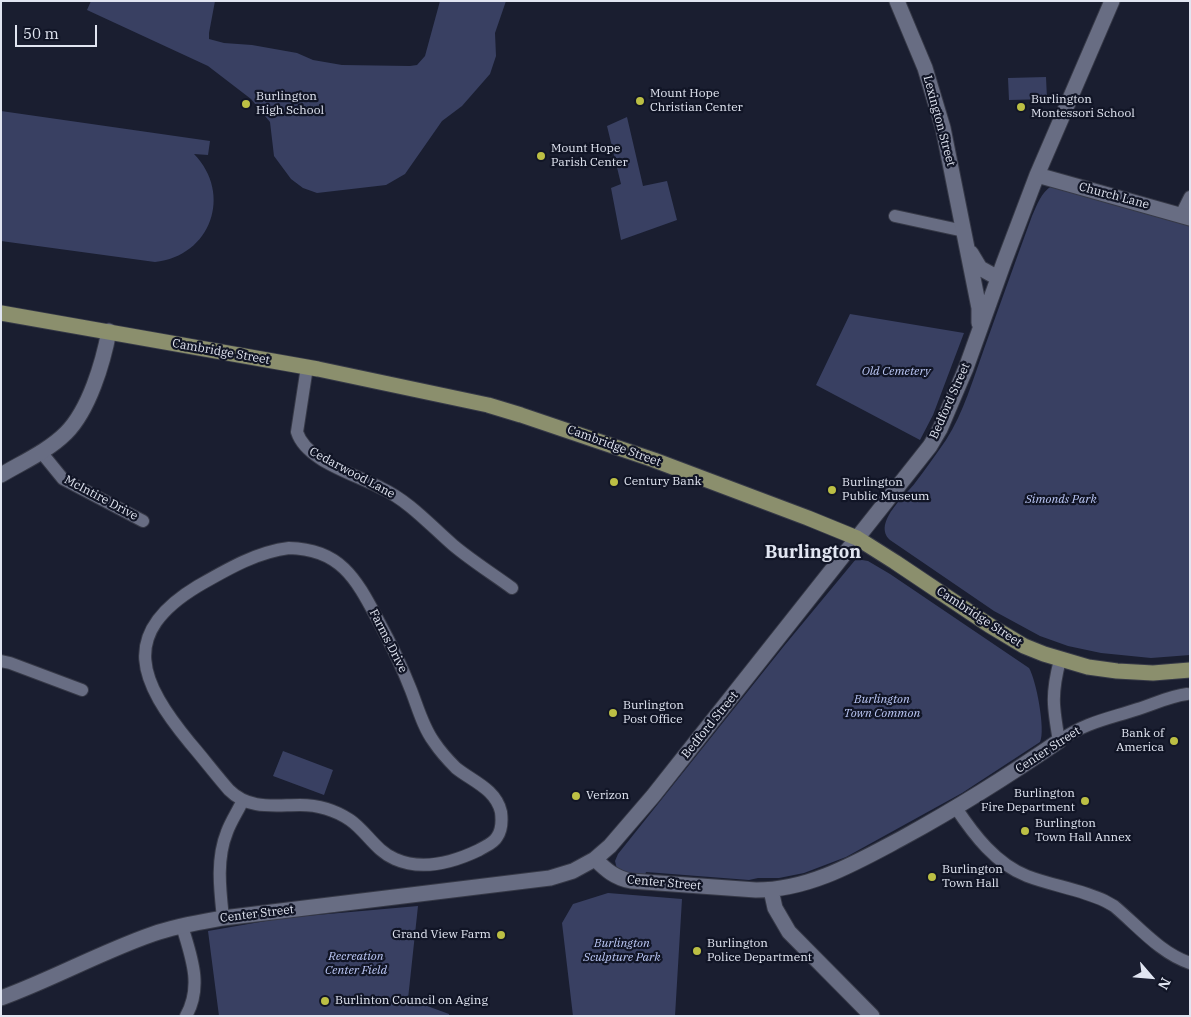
<!DOCTYPE html>
<html>
<head>
<meta charset="utf-8">
<style>
	body { margin:0 }
	#map { position:relative; width:1191px; height:1017px; overflow:hidden; background:#1a1e30; font-family:"IBM Plex Serif",serif }
	canvas { display:block }
	.frame { position:absolute; inset:0; border:2px solid #e1e5f1; pointer-events:none }
	.north { position:absolute; left:1126px; top:952px; width:50px; height:50px; -webkit-text-stroke:4px #111526; paint-order:stroke; rotate:117deg; font-size:14px; font-weight:700; line-height:20px; text-align:center; color:#e1e5f1 }
	.north::after { content:''; display:block; margin:auto; width:18px; height:22px; background:#e1e5f1; clip-path:polygon(50% 0,100% 100%,50% 72%,0 100%) }
	.scale { position:absolute; left:15px; top:25px; width:82px; height:22px; box-sizing:border-box; border:2px solid #e1e5f1; border-top:0; padding-left:6px; font-size:15px; line-height:18px; white-space:nowrap; color:#e1e5f1; -webkit-text-stroke:4px #111526; paint-order:stroke }
</style>
</head>
<body>
<div id="map">
<canvas width="1191" height="1017"></canvas>
<div class="frame"></div>
<div class="north">N</div>
<div class="scale">50 m</div>
</div>
<script>
const g = document.querySelector('canvas').getContext('2d');
g.lineJoin = 'round';
function fillPath(path, color) {
  g.fillStyle = color;
  g.fill(path, 'evenodd');
}
function stroke(path, color, width, dash) {
  g.strokeStyle = color;
  g.lineWidth = width;
  g.lineCap = dash ? 'butt' : 'round';
  g.setLineDash(dash || []);
  g.stroke(path);
}
function write(font, color, halo, rows, align = 'center') {
  g.font = font + ' "IBM Plex Serif",serif';
  g.lineWidth = 4.5;
  g.setLineDash([]);
  g.textBaseline = 'middle';
  g.strokeStyle = halo;
  g.fillStyle = color;
  for (const [text, x, y, turn = 0] of rows) {
    g.save();
    g.translate(x, y);
    g.rotate((+turn || 0) * Math.PI / 180);
    g.textAlign = isNaN(turn) ? turn : align;
    if (halo) g.strokeText(text, 0, 0);
    g.fillText(text, 0, 0);
    g.restore();
  }
}
fillPath(new Path2D(`
	M91 1H215L209 33V39L224 43 252 45 297 53 313 60 342 65 410 66 417 65 425 56 440 1H506L495 33 496 56 490 74 462 106 442 121 405 174 386 185 317 193 303 188 291 179 274 156 270 122 251 99 208 66 87 10Z
	M1046 77 1047 99 1009 100 1008 78Z
	M1 111 210 141 208 155 194 154C233 194 211 256 155 262L1 241Z
	M627 117 643 186 667 181 677 220 621 240 611 188 621 184 607 126Z
	M1052 186 1190 225V655L1151 658 1101 653 1068 646 1040 636 994 611 890 540C872 523 906 495 915 483 926 469 936 454 946 440 964 412 973 379 984 349 1000 304 1016 260 1032 216 1037 205 1041 192 1052 186Z
	M850 314 964 333 933 415 920 440 816 385Z
	M856 559 868 561 890 574 1029 668C1036 679 1046 731 1040 742L962 793 846 857 804 873 779 878H758L749 880 646 872 645 875 628 874 617 869 615 861 618 854 784 646Z
	M283 751 333 770 324 795 273 776Z
	M608 893 682 899 675 1016H573L562 923 573 904Z
	M418 906 408 999 449 1014V1016H219L208 931 283 918Z`), '#394062');
const street = new Path2D(`
	M1181 215 1190 197
	M895 216 964 231
	M307 367 297 432C306 461 355 474 381 488 409 501 430 525 453 545 472 561 493 574 512 588
	M41 452 63 479 143 521
	M289 548C342 549 357 581 379 622 391 644 402 667 411 690 418 708 423 727 434 742 440 751 448 760 456 768 472 781 496 789 501 812 502 820 502 830 497 837 493 844 485 846 479 850 454 862 422 871 395 859 376 851 366 831 350 820 335 810 317 805 300 805 274 805 249 810 229 790 215 774 203 758 190 743 140 682 118 634 198 586 226 570 256 552 289 548Z
	M1060 660C1051 694 1053 707 1059 741 1086 722 1108 719 1138 709 1154 704 1170 696 1187 694
	M1 661 10 663 82 690
	M956 808C974 835 996 864 1027 876 1053 886 1080 889 1105 901L1114 906C1138 926 1160 953 1190 963
	M223 918C220 890 216 859 227 832 231 821 238 811 243 800
	M182 926C191 956 203 986 186 1016`);
const secondary = new Path2D(`
	M897 1 925 68 943 128 979 308V323
	M1037 175 1190 218
	M971 253 980 268 998 278
	M1 475C23 462 48 451 66 433 89 410 103 363 109 331
	M595 859 610 846 653 796 930 446 940 429 966 368 1004 262 1037 175 1112 1
	M771 890 775 908 789 932 872 1016
	M1 998C53 979 101 952 153 934 175 926 200 922 223 918L550 878 573 871 595 859C606 870 615 878 631 881L756 890C810 890 857 862 904 837 957 808 1008 776 1059 741`);
const primary = new Path2D(`
	M1 313 318 369 488 405 521 415 654 460 808 518 857 538 895 562 989 625 1024 646 1044 654 1088 667 1117 671 1153 673 1190 670`);
stroke(street, '#363947', 14);
stroke(secondary, '#363947', 17);
stroke(primary, '#363947', 17);
stroke(street, '#686d83', 12);
stroke(secondary, '#686d83', 15);
stroke(primary, '#8b8f6d', 15);
for (const [x, y, r, color] of [
	[640,101,5,"#bcbf44"],
	[246,104,5,"#bcbf44"],
	[1021,107,5,"#bcbf44"],
	[541,156,5,"#bcbf44"],
	[614,482,5,"#bcbf44"],
	[832,490,5,"#bcbf44"],
	[613,713,5,"#bcbf44"],
	[1174,741,5,"#bcbf44"],
	[576,796,5,"#bcbf44"],
	[1085,801,5,"#bcbf44"],
	[1025,831,5,"#bcbf44"],
	[932,877,5,"#bcbf44"],
	[501,935,5,"#bcbf44"],
	[697,951,5,"#bcbf44"],
	[325,1001,5,"#bcbf44"]
]) {
  const dot = new Path2D();
  dot.arc(x, y, r, 0, 2 * Math.PI);
  g.fillStyle = color;
  g.fill(dot);
  stroke(dot, '#111526', 2);
}
write('12px', '#e1e5f1', '#111526', [
	["Mount Hope",650,94],
	["Christian Center",650,108],
	["Burlington",256,97],
	["High School",256,111],
	["Burlington",1031,100],
	["Montessori School",1031,114],
	["Mount Hope",551,149],
	["Parish Center",551,163],
	["Century Bank",624,482],
	["Burlington",842,483],
	["Public Museum",842,497],
	["Burlington",623,706],
	["Post Office",623,720],
	["Bank of",1164,734,"right"],
	["America",1164,748,"right"],
	["Burlington",1075,794,"right"],
	["Fire Department",1075,808,"right"],
	["Verizon",586,796],
	["Burlington",1035,824],
	["Town Hall Annex",1035,838],
	["Burlington",942,870],
	["Town Hall",942,884],
	["Grand View Farm",491,935,"right"],
	["Burlington",707,944],
	["Police Department",707,958],
	["Burlinton Council on Aging",335,1001]
], 'left');
write('12px', '#e1e5f1', '#111526', [
	["Lexington Street",939,121,75],
	["Church Lane",1114,196,15],
	["Cambridge Street",221,352,10],
	["Bedford Street",950,401,-66],
	["Cambridge Street",614,446,20],
	["Cedarwood Lane",352,473,28],
	["McIntire Drive",101,498,28],
	["Cambridge Street",979,617,33],
	["Farms Drive",388,641,63],
	["Bedford Street",710,725,-51],
	["Center Street",1048,750,-33],
	["Center Street",664,883,5],
	["Center Street",257,914,-7]
]);
write('italic 12px', '#bcc8f6', '#111526', [
	["Old Cemetery",896,372],
	["Simonds Park",1061,500],
	["Burlington",882,700],
	["Town Common",882,714],
	["Burlington",622,944],
	["Sculpture Park",622,958],
	["Recreation",356,957],
	["Center Field",356,971]
]);
write('bold 18px', '#e1e5f1', '#111526', [
	["Burlington",813,553]
]);
</script>
</body>
</html>
